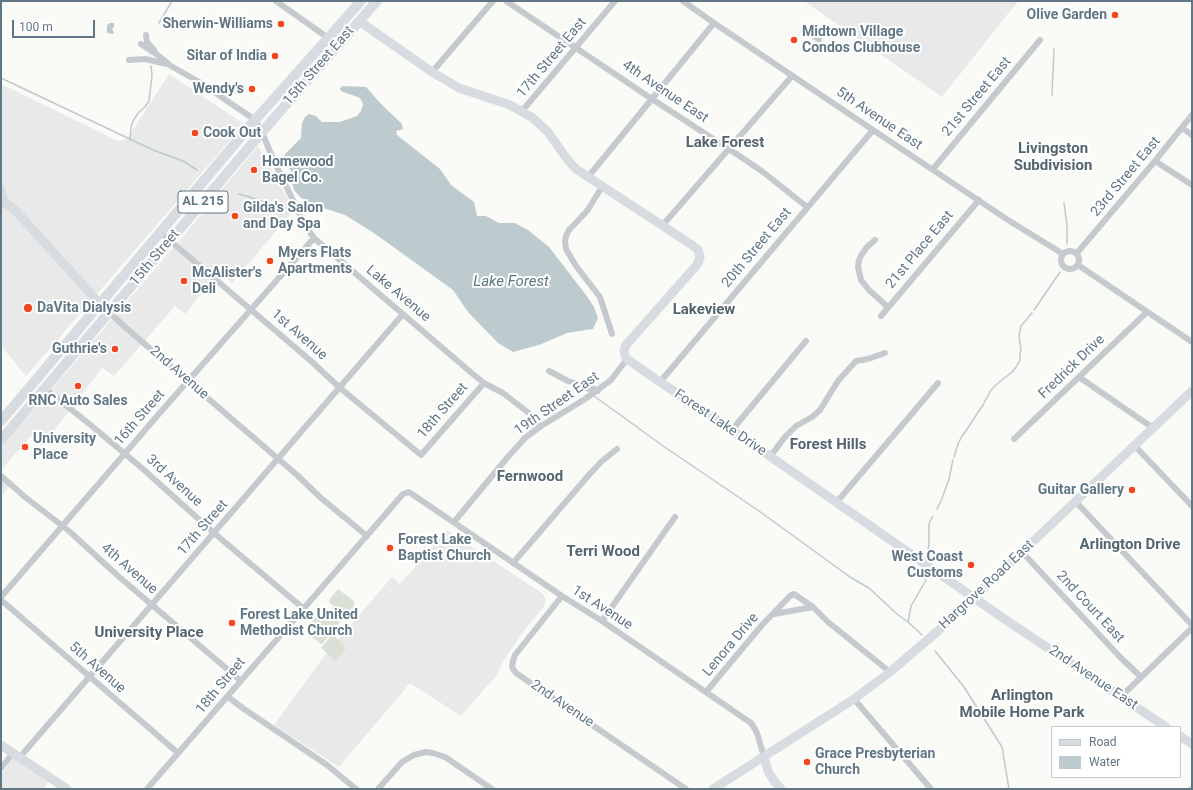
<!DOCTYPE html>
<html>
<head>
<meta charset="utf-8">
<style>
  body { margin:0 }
  #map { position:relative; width:1193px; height:790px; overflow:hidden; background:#fafaf7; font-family:Roboto,sans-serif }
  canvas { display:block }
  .frame { position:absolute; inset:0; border:2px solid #627785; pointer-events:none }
  .legend { position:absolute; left:1051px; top:726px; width:130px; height:52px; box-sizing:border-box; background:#fff; border:1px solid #c0c9ce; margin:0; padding:5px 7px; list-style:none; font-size:12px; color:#627785 }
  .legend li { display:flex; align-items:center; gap:8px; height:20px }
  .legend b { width:20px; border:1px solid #c0c9ce }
  .scale { position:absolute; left:12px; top:20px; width:83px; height:18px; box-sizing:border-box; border:2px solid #627785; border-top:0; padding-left:5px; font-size:12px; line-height:14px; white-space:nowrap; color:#627785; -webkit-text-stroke:3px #fff; paint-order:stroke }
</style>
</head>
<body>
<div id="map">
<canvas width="1193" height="790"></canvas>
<div class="frame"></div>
<ul class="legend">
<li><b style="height:5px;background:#d6dcdf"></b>Road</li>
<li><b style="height:11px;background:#bdcace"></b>Water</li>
</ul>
<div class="scale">100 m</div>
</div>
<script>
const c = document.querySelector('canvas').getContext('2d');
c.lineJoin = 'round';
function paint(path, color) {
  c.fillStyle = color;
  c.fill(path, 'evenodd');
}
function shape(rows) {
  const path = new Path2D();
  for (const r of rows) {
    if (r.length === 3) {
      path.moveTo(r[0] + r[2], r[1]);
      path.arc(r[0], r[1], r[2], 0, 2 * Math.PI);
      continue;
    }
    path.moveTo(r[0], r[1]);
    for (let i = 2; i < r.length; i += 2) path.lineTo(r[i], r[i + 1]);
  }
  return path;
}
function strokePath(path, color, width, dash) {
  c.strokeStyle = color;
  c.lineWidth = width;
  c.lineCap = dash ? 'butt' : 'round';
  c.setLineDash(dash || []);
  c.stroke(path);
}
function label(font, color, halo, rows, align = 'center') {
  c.font = font + ' Roboto,sans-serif';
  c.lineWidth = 4;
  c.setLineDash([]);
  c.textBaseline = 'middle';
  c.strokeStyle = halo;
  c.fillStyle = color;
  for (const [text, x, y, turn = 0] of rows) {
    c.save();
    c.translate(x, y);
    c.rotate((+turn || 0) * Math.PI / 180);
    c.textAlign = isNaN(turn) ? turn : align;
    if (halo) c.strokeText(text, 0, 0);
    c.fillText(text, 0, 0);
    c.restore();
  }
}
paint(shape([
  [804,1,1019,1,1010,11,942,97],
  [169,74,244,124,26,376,1,346,1,84,118,141,127,139],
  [258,146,294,210,232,283,218,273,185,314,175,306,114,376,102,368,42,446,31,436,1,470,1,448,180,240],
  [1,476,11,484,1,497],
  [447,530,543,594,546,600,544,606,522,633,504,660,496,676,461,716,410,683,339,767,274,725,325,655,392,577,400,584],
  [14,757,49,781,43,789,1,789,1,774]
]), '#e8e9e8');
paint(shape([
  [338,589,354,601,354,606,348,613,342,608,339,611,330,603,329,600],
  [321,610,324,610,339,621,339,624,323,643,321,644,305,632,306,630],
  [333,634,346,648,336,661,321,648]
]), '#dae0d6');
paint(shape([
  [109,23,114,23,114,28,112,28,114,34,107,33,107,25,109,24],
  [809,31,822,39,821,43,819,42,819,43,807,35],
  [343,86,366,87,381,104,402,124,403,129,396,131,397,135,440,169,451,185,474,202,477,216,486,216,499,223,515,223,528,230,549,247,586,295,594,307,598,318,593,329,567,333,539,345,513,352,498,343,468,312,453,290,374,233,345,215,311,204,300,197,294,190,291,180,292,172,283,160,285,154,301,138,302,123,305,117,309,114,316,116,322,122,340,122,357,116,361,111,363,104,360,98,341,91,340,88]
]), '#bdcace');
strokePath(shape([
  [159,23,172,1],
  [1,78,153,150,183,161,197,170],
  [1052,95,1054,49],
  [130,139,131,127,133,121,138,113,145,107,149,101,152,75,151,66],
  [239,194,289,209],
  [1064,203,1067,225,1067,244],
  [1034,310,1060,272],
  [580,389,589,391,591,393],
  [594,396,666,448,759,511,850,577,869,588,897,614,908,622,922,635],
  [954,457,958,444,961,438,983,405,991,390,997,384,1012,372,1016,367,1020,360,1020,355,1021,349,1019,336,1021,326,1032,313],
  [937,509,941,501,949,479,953,460],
  [927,556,929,544,929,523,933,516],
  [908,622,911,606,926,580,925,572],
  [935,651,964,687,1002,747,1009,789],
  [1188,789,1192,786]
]), '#bdcace', 1.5);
strokePath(shape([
  [276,1,338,45],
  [506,1,652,99,741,157,763,172,807,207],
  [683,1,714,23,873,130,1008,220,1063,254],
  [146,35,147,42,154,50],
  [141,44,159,56,171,66,201,83,255,120,262,132,273,159,305,225,314,238,474,375,484,383,503,393,530,414,541,426],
  [129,60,145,59,167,64],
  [432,72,493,1],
  [522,111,615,1],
  [1182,128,1192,135],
  [1155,161,1192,185],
  [933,169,1040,40],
  [588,177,714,23],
  [602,187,587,211,569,230,566,236,565,242,566,249,576,266,600,297,612,334],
  [662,226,792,76],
  [161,233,311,361,339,387,421,455,484,383],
  [875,240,867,247,862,254,859,260,858,267,861,280,869,290,888,307],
  [1070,260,9],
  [1077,253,1155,161,1192,115],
  [1078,265,1192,342],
  [109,312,125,327,297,475,321,498,367,536],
  [881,316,979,200],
  [549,371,568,381,581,385,592,388,598,391],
  [1079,377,1153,428],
  [660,382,873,130],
  [45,389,87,422,143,469,214,533,304,609],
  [732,430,806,341],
  [1014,439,1147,312],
  [1134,445,1192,506],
  [770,457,784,438,796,426,812,417,820,410,838,381,856,361,868,359,885,353],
  [1,476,25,497,69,531,117,575,241,681],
  [1075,501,1192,625],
  [836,503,938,383],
  [454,522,507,458,525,438,541,426,585,399,611,380,627,359],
  [1022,552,1120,657,1141,677],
  [513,563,588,476,602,461,617,449],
  [562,596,515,655,513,661,512,666,513,669,516,673,686,789],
  [1,597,158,415,314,238],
  [1,600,178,753],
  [774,614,813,607],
  [602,621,675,517],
  [706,692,762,625,790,596,794,594,813,607,828,622,890,672],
  [228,697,244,709,327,765,356,789],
  [1120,697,1131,687,1192,628],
  [854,699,931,789],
  [20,757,403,314],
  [1,768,13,753],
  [147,789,403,494,409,492,562,596,602,621,751,723,755,729,758,736,764,757],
  [378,789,402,762,414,755,426,752,433,753,445,757,492,789]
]), '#c5cace', 6);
strokePath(shape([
  [359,21,432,72,459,88,510,105,533,118,548,132,567,159,576,169,692,245,698,250,700,257,698,263,695,267,626,345,624,351,625,356,627,359,660,382,732,430,1006,620,1166,727],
  [1,189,4,203],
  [1,200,15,210,100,304,109,312],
  [1180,736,1192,744],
  [1,745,67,789],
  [764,757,768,771,774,781,781,789],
  [713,789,854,699,890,672,946,624,1192,391]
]), '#d6dcdf', 9);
strokePath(shape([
  [1,421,255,120,361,1],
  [1,440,262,132,377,1]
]), '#d6dcdf', 10);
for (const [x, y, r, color] of [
  [1115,15,4,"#f2461f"],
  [281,24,4,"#f2461f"],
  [794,40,4,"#f2461f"],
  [275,56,4,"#f2461f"],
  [252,89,4,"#f2461f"],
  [195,133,4,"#f2461f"],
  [254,170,4,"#f2461f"],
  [235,216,4,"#f2461f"],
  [270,261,4,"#f2461f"],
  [184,281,4,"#f2461f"],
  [28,308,5,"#f2461f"],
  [115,349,4,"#f2461f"],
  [78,386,4,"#f2461f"],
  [25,447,4,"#f2461f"],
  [1132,490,4,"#f2461f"],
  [390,548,4,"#f2461f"],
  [971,565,4,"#f2461f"],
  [232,623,4,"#f2461f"],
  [807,762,4,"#f2461f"]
]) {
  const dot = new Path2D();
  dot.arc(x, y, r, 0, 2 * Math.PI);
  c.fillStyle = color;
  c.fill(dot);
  strokePath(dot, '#fff', 1.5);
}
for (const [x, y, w] of [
  [203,202,50]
]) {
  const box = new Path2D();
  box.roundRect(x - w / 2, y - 11, w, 22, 3);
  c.fillStyle = '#fff';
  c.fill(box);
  strokePath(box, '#627785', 1);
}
label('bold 13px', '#627785', null, [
  ["AL 215",203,202]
]);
label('bold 14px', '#627785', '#fff', [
  ["Olive Garden",1107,15,"right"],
  ["Sherwin-Williams",273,24,"right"],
  ["Midtown Village",802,32],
  ["Condos Clubhouse",802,48],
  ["Sitar of India",267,56,"right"],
  ["Wendy's",244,89,"right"],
  ["Cook Out",203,133],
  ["Homewood",262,162],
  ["Bagel Co.",262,178],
  ["Gilda's Salon",243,208],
  ["and Day Spa",243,224],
  ["Myers Flats",278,253],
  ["Apartments",278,269],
  ["McAlister's",192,273],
  ["Deli",192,289],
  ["DaVita Dialysis",37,308],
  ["Guthrie's",107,349,"right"],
  ["RNC Auto Sales",78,401,"center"],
  ["University",33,439],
  ["Place",33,455],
  ["Guitar Gallery",1124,490,"right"],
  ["Forest Lake",398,540],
  ["Baptist Church",398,556],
  ["West Coast",963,557,"right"],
  ["Customs",963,573,"right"],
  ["Forest Lake United",240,615],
  ["Methodist Church",240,631],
  ["Grace Presbyterian",815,754],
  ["Church",815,770]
], 'left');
label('14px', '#627785', '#fff', [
  ["17th Street East",552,58,-50],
  ["15th Street East",319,66,-49],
  ["4th Avenue East",665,92,34],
  ["21st Street East",977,97,-50],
  ["5th Avenue East",879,119,34],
  ["23rd Street East",1126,177,-50],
  ["20th Street East",757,248,-50],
  ["21st Place East",920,250,-50],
  ["15th Street",155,258,-50],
  ["Lake Avenue",398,294,40],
  ["1st Avenue",299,335,41],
  ["Fredrick Drive",1072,367,-44],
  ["2nd Avenue",179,373,41],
  ["19th Street East",557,404,-35],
  ["18th Street",443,411,-49],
  ["16th Street",140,418,-49],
  ["Forest Lake Drive",720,423,34],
  ["3rd Avenue",174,481,42],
  ["17th Street",203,528,-49],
  ["4th Avenue",129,569,41],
  ["Hargrove Road East",987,585,-43],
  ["2nd Court East",1090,607,47],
  ["1st Avenue",602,608,33],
  ["Lenora Drive",731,645,-50],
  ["5th Avenue",97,668,41],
  ["2nd Avenue East",1093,678,34],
  ["18th Street",221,686,-50],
  ["2nd Avenue",562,704,34]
]);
label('bold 15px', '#55656f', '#fff', [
  ["Lake Forest",725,143],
  ["Livingston",1053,149],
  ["Subdivision",1053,166],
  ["Lakeview",704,310],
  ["Forest Hills",828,445],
  ["Fernwood",530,477],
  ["Arlington Drive",1130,545],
  ["Terri Wood",603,552],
  ["University Place",149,633],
  ["Arlington",1022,696],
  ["Mobile Home Park",1022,713]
]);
label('italic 15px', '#5e777e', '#fff', [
  ["Lake Forest",511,282]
]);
</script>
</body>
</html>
